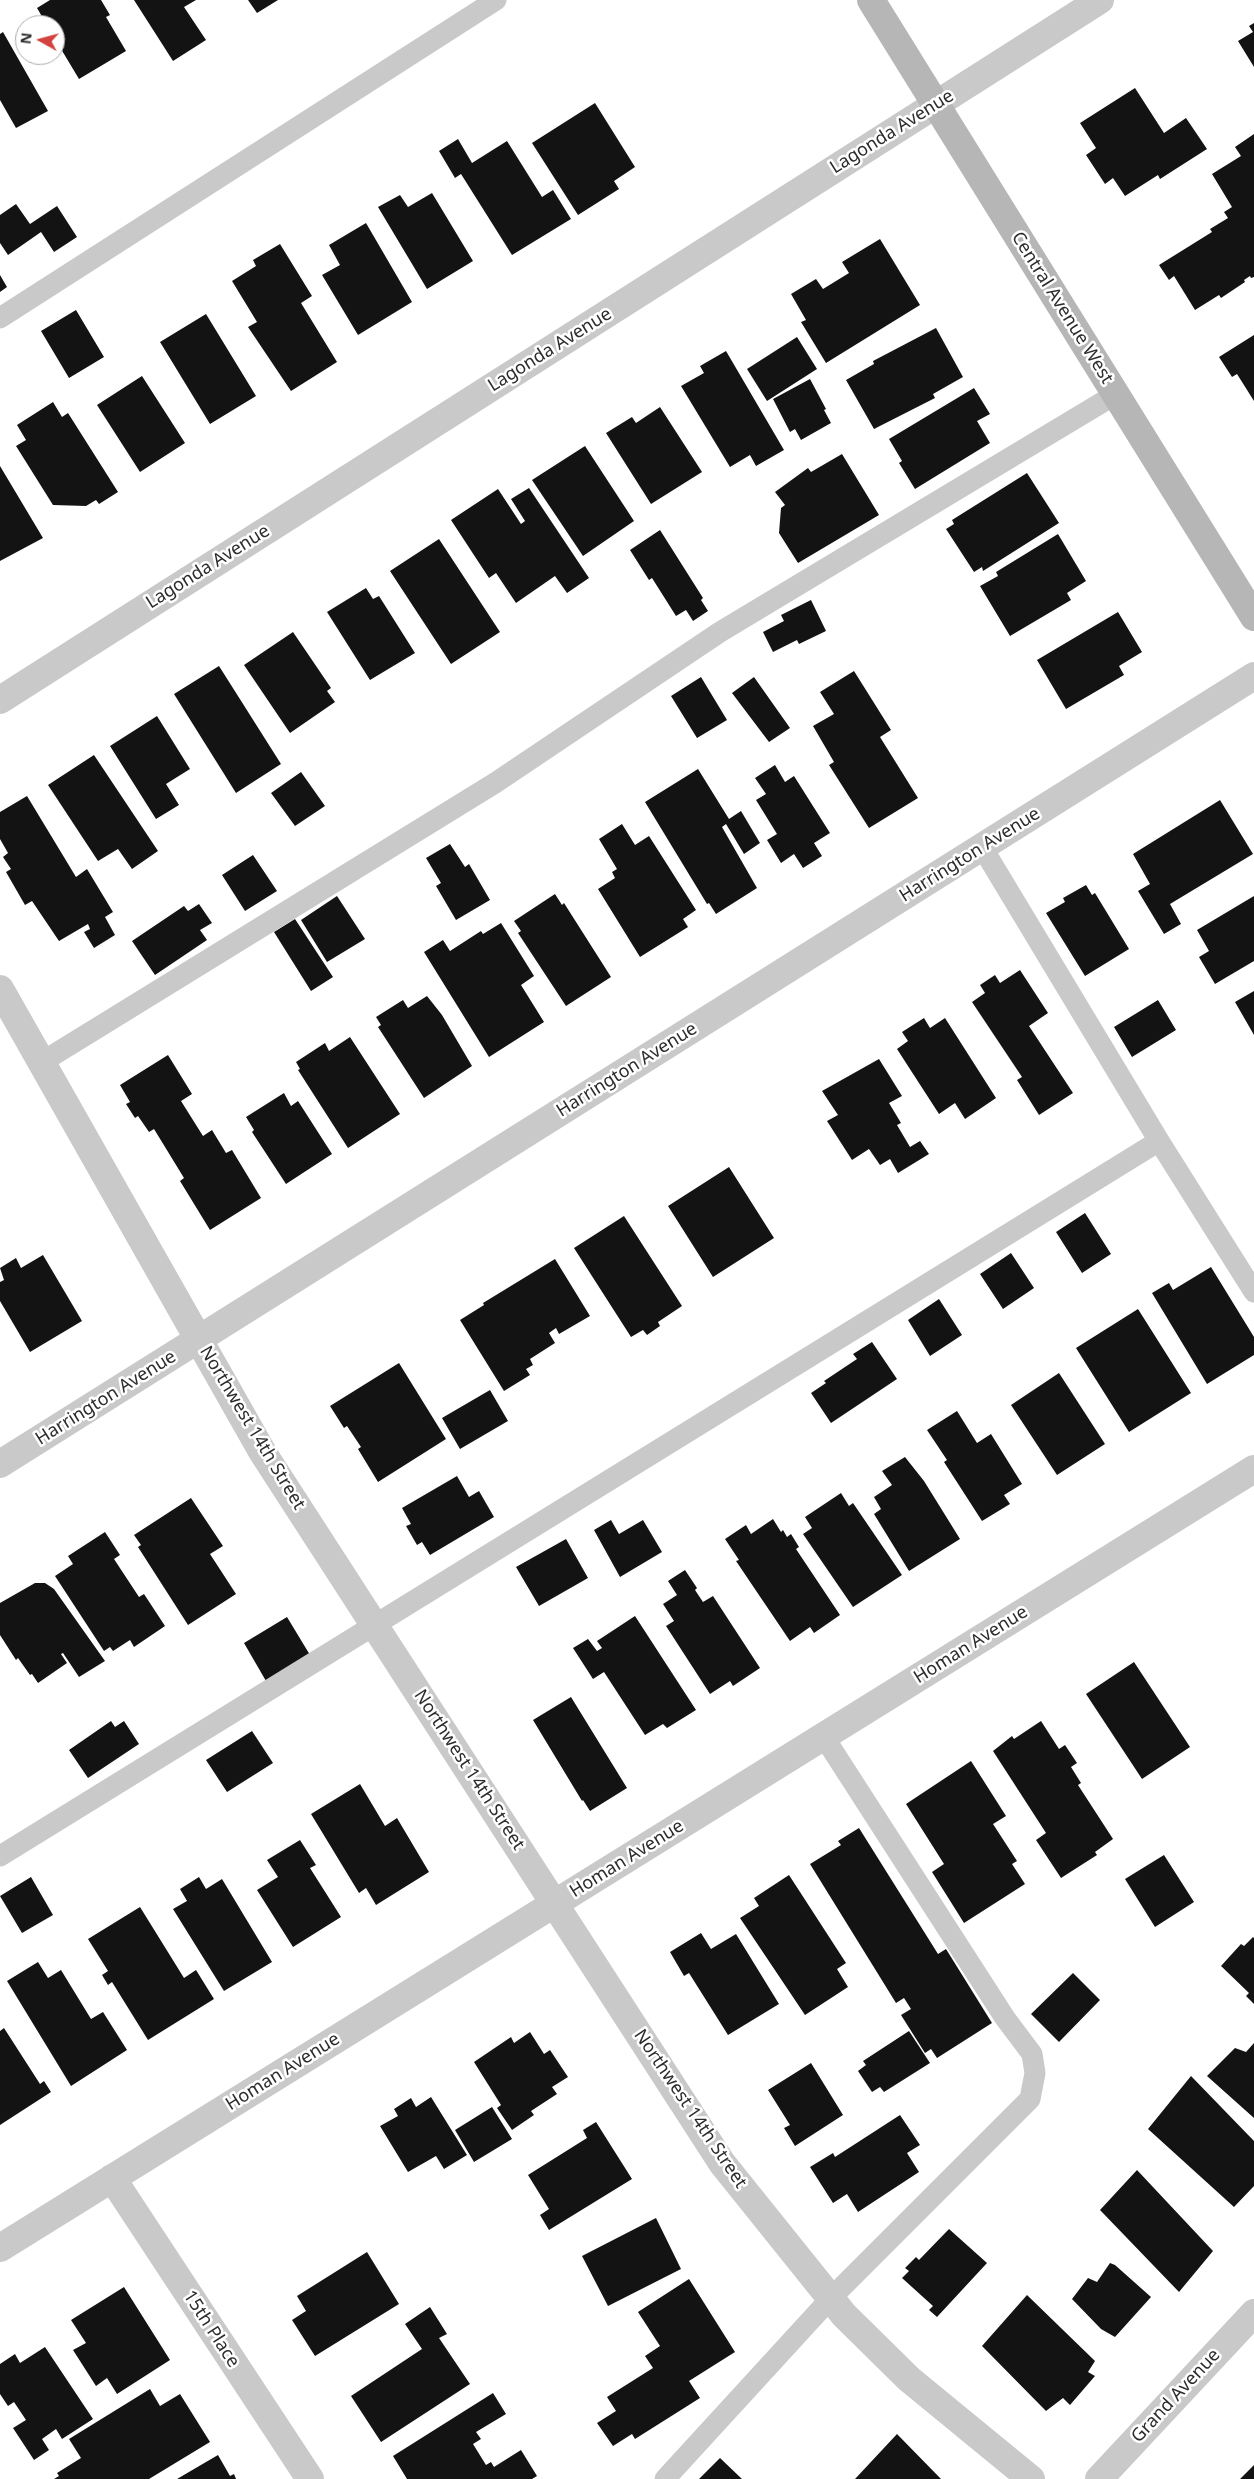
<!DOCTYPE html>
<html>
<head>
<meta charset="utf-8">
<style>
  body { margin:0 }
  #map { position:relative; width:1254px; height:2479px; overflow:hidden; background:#fff; font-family:"Noto Sans",sans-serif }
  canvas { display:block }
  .north { position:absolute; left:15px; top:15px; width:50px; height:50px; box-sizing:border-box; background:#fff; border:1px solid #ababab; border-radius:50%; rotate:277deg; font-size:14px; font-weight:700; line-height:20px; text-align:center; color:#2c2c2c }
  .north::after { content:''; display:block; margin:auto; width:18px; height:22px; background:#d2433f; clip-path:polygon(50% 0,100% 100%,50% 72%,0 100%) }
</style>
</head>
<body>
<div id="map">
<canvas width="1254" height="2479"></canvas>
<div class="north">N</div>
</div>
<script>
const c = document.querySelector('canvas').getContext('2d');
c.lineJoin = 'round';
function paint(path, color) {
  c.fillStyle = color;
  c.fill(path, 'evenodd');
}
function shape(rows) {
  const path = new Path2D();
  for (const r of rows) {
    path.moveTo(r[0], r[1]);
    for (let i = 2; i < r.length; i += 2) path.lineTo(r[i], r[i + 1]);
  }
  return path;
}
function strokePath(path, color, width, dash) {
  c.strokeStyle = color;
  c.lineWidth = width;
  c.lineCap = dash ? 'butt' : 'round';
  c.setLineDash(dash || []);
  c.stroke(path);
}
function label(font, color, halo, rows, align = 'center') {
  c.font = font + ' "Noto Sans",sans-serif';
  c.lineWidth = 5;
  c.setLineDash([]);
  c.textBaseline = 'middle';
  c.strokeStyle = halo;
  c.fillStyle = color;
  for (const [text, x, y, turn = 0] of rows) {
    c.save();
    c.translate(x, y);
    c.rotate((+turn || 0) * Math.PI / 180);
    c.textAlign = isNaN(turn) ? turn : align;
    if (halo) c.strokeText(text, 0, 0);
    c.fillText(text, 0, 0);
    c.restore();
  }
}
paint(shape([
  [50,0,101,0,110,15,106,17,126,51,79,79,55,39,55,25,47,25,37,8],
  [134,0,196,0,184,7,206,40,173,61],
  [248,0,278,0,257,13],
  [1254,23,1254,67,1238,41,1253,32,1249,26],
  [3,32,48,111,16,128,0,100,0,34],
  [1135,88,1164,133,1186,118,1207,149,1160,179,1158,175,1125,196,1113,178,1105,184,1086,155,1096,148,1080,123],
  [595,103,635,167,614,181,619,189,578,215,532,143],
  [1254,134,1254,277,1251,278,1250,276,1244,280,1245,282,1221,298,1219,295,1195,310,1174,276,1169,280,1159,265,1212,232,1210,229,1228,218,1224,212,1232,207,1212,174,1241,156,1235,147],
  [458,139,472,163,507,141,542,197,553,190,571,219,512,255,461,174,455,178,439,151],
  [432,193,473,261,427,289,378,207,400,195,408,207],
  [16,204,30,224,57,206,77,237,54,252,41,232,8,255,0,243,0,215],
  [366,223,412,302,358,335,322,275,340,265,329,245],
  [880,239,920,305,826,363,801,322,806,320,791,294,816,279,823,289,849,273,842,262],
  [280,244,312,296,301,303,337,362,291,391,248,327,257,322,232,281,256,266,253,260],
  [0,275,7,287,0,292],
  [76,310,104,357,69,378,41,331],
  [206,314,256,396,210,424,160,342],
  [936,328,963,377,933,394,935,398,874,429,846,380,874,364,873,361],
  [1254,335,1254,401,1237,374,1232,377,1219,357],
  [797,337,817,369,767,401,747,369],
  [726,351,784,450,756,466,750,455,730,467,681,386,704,373,700,366],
  [142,376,185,443,140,472,97,405],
  [810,379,826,409,824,410,831,423,801,440,795,429,790,432,773,399],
  [974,388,990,414,977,421,990,443,915,489,899,463,902,461,889,439],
  [53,402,62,417,68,413,118,492,99,504,96,500,86,506,53,505,16,446,26,440,17,425],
  [660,407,702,472,651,504,606,433,632,417,636,423],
  [585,446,634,521,583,556,532,480],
  [842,454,879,515,798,563,779,533,781,508,785,505,775,492,808,468,811,472],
  [0,466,43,538,0,561],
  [1027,473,1059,523,983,571,982,567,974,572,946,529,954,524,952,520],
  [529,488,589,578,567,593,555,576,516,603,496,573,489,578,451,520,498,489,521,524,525,521,511,499],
  [660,530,703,598,701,600,708,611,693,621,686,610,676,616,652,578,649,580,630,550],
  [1058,534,1086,581,1067,593,1071,600,1010,636,980,586,998,576,996,572],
  [439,539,500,632,451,664,390,571],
  [366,588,373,599,379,596,415,653,370,680,327,612],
  [811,600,826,631,799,644,797,640,773,652,763,632,784,621,781,615],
  [1118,612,1142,652,1119,666,1124,675,1066,709,1037,660],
  [293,632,331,688,327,691,335,702,290,733,244,665],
  [219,666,281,764,236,793,174,694],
  [854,671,891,730,880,737,918,798,869,828,829,765,834,762,813,726,834,714,820,692],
  [701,677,727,720,697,738,671,696],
  [754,677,790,728,769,742,732,693],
  [157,716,190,769,166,784,179,805,156,819,110,746],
  [94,755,158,851,132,869,118,849,98,861,48,785],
  [775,765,785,782,794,776,830,833,814,843,822,856,803,868,794,854,781,863,767,840,777,834,756,800,766,794,755,778],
  [698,769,729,819,741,811,760,843,744,854,726,824,722,827,757,888,716,914,709,903,707,904,645,802],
  [301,772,325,806,295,826,271,793],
  [27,796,76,877,87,869,113,912,105,917,115,935,94,948,84,932,90,929,88,924,59,941,32,901,25,905,6,872,11,869,3,857,8,853,0,839,0,812],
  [1220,800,1253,854,1170,904,1181,924,1164,934,1138,891,1150,884,1133,854],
  [622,824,635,845,649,836,696,910,683,919,688,927,640,957,598,889,615,878,612,872,617,869,599,839],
  [450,844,465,867,469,864,490,900,456,920,436,886,441,883,426,858],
  [253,855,277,891,245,911,222,875],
  [1086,885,1092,895,1095,893,1129,949,1085,976,1046,913,1065,902,1063,898],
  [555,894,562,905,564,903,611,977,566,1006,518,933,521,931,514,921],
  [337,896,365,939,327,962,301,920],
  [1254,896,1254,961,1215,984,1199,957,1209,951,1197,930],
  [199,904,212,923,200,930,207,940,155,975,132,941,184,906,188,911],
  [295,919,333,977,311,991,274,932],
  [501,923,534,976,521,985,544,1022,489,1057,424,952,443,940,450,951,481,931,483,934],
  [1020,970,1048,1013,1029,1026,1073,1093,1039,1115,1017,1080,1022,1077,972,1002,985,993,980,985,995,975,1000,983],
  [1254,991,1254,1035,1235,1002],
  [427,996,442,1015,472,1066,424,1098,378,1027,381,1025,376,1017,403,1000,408,1008],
  [1158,1000,1176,1030,1132,1057,1114,1027],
  [924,1018,930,1028,945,1018,996,1098,965,1119,955,1103,939,1114,897,1049,908,1041,902,1032],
  [350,1037,400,1114,348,1148,298,1070,300,1069,296,1062,325,1043,329,1051],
  [168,1055,192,1094,181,1101,203,1136,212,1130,226,1153,232,1150,261,1198,210,1230,180,1181,184,1178,154,1129,149,1132,138,1116,135,1118,126,1104,130,1102,120,1085],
  [879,1059,902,1096,889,1103,901,1123,897,1125,910,1147,920,1141,929,1154,898,1173,890,1159,880,1165,869,1149,852,1160,827,1121,838,1115,822,1091],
  [284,1093,291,1106,298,1101,332,1154,286,1184,252,1132,254,1130,246,1117],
  [729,1167,774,1238,713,1277,668,1206],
  [1085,1213,1111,1254,1082,1273,1056,1232],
  [624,1216,682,1306,658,1322,660,1326,647,1335,643,1330,631,1337,574,1248],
  [1011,1253,1034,1288,1003,1309,980,1274],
  [43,1255,82,1321,30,1352,0,1301,0,1282,4,1280,0,1268,16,1258,21,1268],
  [555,1259,590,1316,559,1334,556,1328,549,1333,555,1343,530,1359,533,1365,526,1369,530,1375,504,1391,460,1320,484,1305,483,1303],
  [1211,1267,1254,1337,1254,1355,1207,1384,1152,1293,1169,1283,1173,1290],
  [939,1299,962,1335,930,1356,908,1320],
  [1138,1309,1191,1393,1129,1432,1076,1348],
  [872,1342,897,1379,831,1423,811,1393,826,1383,824,1381,857,1359,853,1354],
  [399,1363,446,1439,378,1482,358,1449,361,1447,347,1426,344,1428,330,1406],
  [1059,1373,1105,1444,1057,1475,1011,1405],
  [490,1390,508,1421,460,1449,442,1418],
  [957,1411,977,1443,991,1434,1022,1484,1004,1495,1010,1504,982,1521,944,1462,947,1460,927,1430],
  [905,1457,924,1481,960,1539,909,1571,874,1514,881,1509,874,1497,892,1485,882,1471],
  [457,1476,469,1497,479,1491,494,1517,430,1555,422,1542,417,1545,406,1526,411,1524,402,1508],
  [841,1493,849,1506,853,1503,902,1575,853,1607,803,1534,812,1528,805,1517],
  [191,1498,223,1546,210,1554,236,1594,188,1625,138,1547,141,1545,134,1535],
  [773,1519,781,1532,783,1530,787,1537,791,1534,799,1547,796,1549,840,1615,814,1633,810,1627,790,1641,736,1561,739,1560,725,1539,746,1525,751,1534],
  [611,1520,619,1534,643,1520,662,1552,620,1577,594,1530],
  [105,1532,120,1555,114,1559,139,1597,144,1594,165,1626,134,1647,130,1640,113,1651,110,1647,104,1651,55,1576,73,1564,68,1556],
  [566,1539,588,1578,539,1606,516,1567],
  [685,1570,697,1588,695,1590,703,1602,713,1596,760,1668,733,1686,730,1681,710,1694,666,1626,674,1621,663,1604,677,1595,668,1581],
  [35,1583,45,1583,54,1589,105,1661,79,1677,63,1653,61,1654,67,1663,38,1683,32,1674,30,1675,18,1658,16,1660,0,1635,0,1603],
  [635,1616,696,1710,667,1728,663,1724,645,1735,604,1672,593,1679,573,1648,588,1639,597,1651,602,1648,597,1641],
  [287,1617,310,1655,266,1681,244,1643],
  [1134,1662,1190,1747,1142,1779,1086,1694],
  [571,1697,627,1788,590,1811,583,1800,582,1801,533,1720],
  [111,1721,115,1727,124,1721,139,1744,88,1778,69,1750],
  [1041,1721,1059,1749,1065,1745,1077,1763,1071,1767,1081,1783,1078,1785,1113,1839,1095,1852,1097,1855,1061,1878,1036,1840,1046,1833,993,1751,1012,1736,1014,1739],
  [252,1731,273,1763,227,1792,206,1760],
  [971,1761,1006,1816,993,1824,1017,1861,1012,1864,1025,1884,964,1923,932,1872,944,1864,906,1804],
  [360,1784,385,1826,397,1818,429,1872,376,1905,366,1888,359,1893,311,1814],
  [859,1828,938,1954,946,1949,992,2023,937,2058,931,2049,925,2053,901,2015,911,2009,904,1998,896,2003,810,1864,841,1845,838,1841],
  [300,1840,316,1865,310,1868,341,1917,293,1947,257,1890,278,1877,267,1860],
  [1164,1855,1194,1902,1155,1927,1125,1879],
  [789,1875,846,1963,837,1969,848,1987,805,2015,740,1918,759,1906,754,1898],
  [31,1877,53,1915,22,1933,0,1896],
  [199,1877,206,1889,222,1879,272,1962,224,1991,173,1909,187,1901,180,1889],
  [140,1907,184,1978,196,1970,214,1999,148,2040,112,1982,108,1985,102,1975,108,1971,88,1939],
  [701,1933,711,1949,736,1934,779,2004,728,2035,689,1973,684,1976,670,1952],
  [1253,1937,1254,1938,1254,2004,1246,1996,1249,1993,1221,1966,1241,1944,1244,1946],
  [38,1962,48,1978,61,1970,91,2019,103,2012,127,2050,71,2086,7,1981],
  [1073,1973,1100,2000,1059,2042,1031,2014],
  [4,2028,40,2084,44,2081,51,2092,0,2125,0,2031],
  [909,2031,930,2063,884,2092,880,2087,872,2092,858,2071,866,2065,863,2061],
  [530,2032,544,2054,550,2050,568,2077,552,2087,557,2094,531,2111,534,2115,512,2130,497,2108,501,2105,474,2062,511,2037,514,2043],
  [1254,2043,1254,2118,1207,2076,1235,2048,1246,2052],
  [811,2063,843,2115,795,2146,784,2128,790,2125,768,2090],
  [1191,2076,1254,2141,1254,2186,1234,2207,1148,2129],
  [431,2097,467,2155,444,2169,436,2156,408,2172,380,2126,398,2116,394,2109,411,2098,416,2107],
  [492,2107,512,2139,474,2162,455,2130],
  [900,2115,920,2145,907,2153,919,2172,858,2212,847,2194,833,2203,810,2167,833,2153,835,2157],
  [596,2122,632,2179,549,2230,540,2215,549,2209,528,2175,587,2138,583,2130],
  [1137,2170,1213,2251,1179,2292,1100,2210],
  [656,2218,681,2269,608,2306,582,2256],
  [949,2229,987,2263,937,2317,929,2310,933,2306,902,2278,909,2271,905,2268,916,2257,919,2260],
  [367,2252,399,2304,315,2356,292,2320,306,2311,297,2296],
  [1110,2263,1115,2265,1151,2297,1115,2337,1101,2329,1072,2299,1088,2278,1097,2282],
  [689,2279,735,2352,689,2381,700,2398,635,2439,632,2434,613,2446,597,2423,616,2411,607,2397,653,2368,645,2356,660,2346,638,2312],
  [124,2287,170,2360,117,2394,107,2378,96,2386,73,2350,86,2343,71,2320],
  [1027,2295,1095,2361,1088,2372,1095,2376,1070,2405,1063,2398,1046,2411,982,2346],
  [430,2307,447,2334,439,2338,470,2384,381,2442,351,2396,422,2349,405,2324],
  [45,2347,93,2419,62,2439,56,2429,42,2439,49,2450,34,2460,13,2428,26,2420,14,2402,8,2406,0,2394,0,2364,15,2354,20,2363],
  [150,2389,160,2406,180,2394,210,2442,149,2479,54,2479,59,2476,57,2473,81,2458,69,2439],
  [493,2393,506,2414,476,2432,481,2439,473,2444,486,2465,491,2462,494,2467,521,2450,537,2476,532,2479,407,2479,393,2456],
  [897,2434,941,2479,855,2479],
  [218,2455,230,2476,234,2474,236,2479,177,2479],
  [720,2458,742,2479,699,2479],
  [1254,2465,1254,2479,1240,2479]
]), '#131313');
strokePath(shape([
  [0,318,496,0],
  [982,847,1159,1141,1254,1292],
  [42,1062,495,783,720,632,1116,394],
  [0,1856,1159,1141],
  [665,2479,830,2299,1030,2099,1035,2073,1032,2054,1005,2018,824,1737]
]), '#c9c9c9', 21);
strokePath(shape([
  [0,700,1100,0],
  [0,989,263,1453,722,2163,844,2315,909,2379,1031,2479],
  [0,1464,1254,676],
  [112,2178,310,2479],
  [0,2248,1254,1469],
  [1099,2479,1254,2313]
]), '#c9c9c9', 28);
strokePath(shape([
  [871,0,1254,617]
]), '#b6b6b6', 28);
label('18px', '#2c2c2c', '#fff', [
  ["Lagonda Avenue",892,132,-32],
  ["Central Avenue West",1062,308,58],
  ["Lagonda Avenue",550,350,-32],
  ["Lagonda Avenue",208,567,-32],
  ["Harrington Avenue",970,855,-32],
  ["Harrington Avenue",627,1070,-32],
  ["Harrington Avenue",106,1398,-32],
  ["Northwest 14th Street",252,1428,59],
  ["Homan Avenue",971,1645,-32],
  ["Northwest 14th Street",469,1770,57],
  ["Homan Avenue",627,1859,-32],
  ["Homan Avenue",283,2072,-32],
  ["Northwest 14th Street",690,2109,56],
  ["15th Place",211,2329,57],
  ["Grand Avenue",1176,2396,-47]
]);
</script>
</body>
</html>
